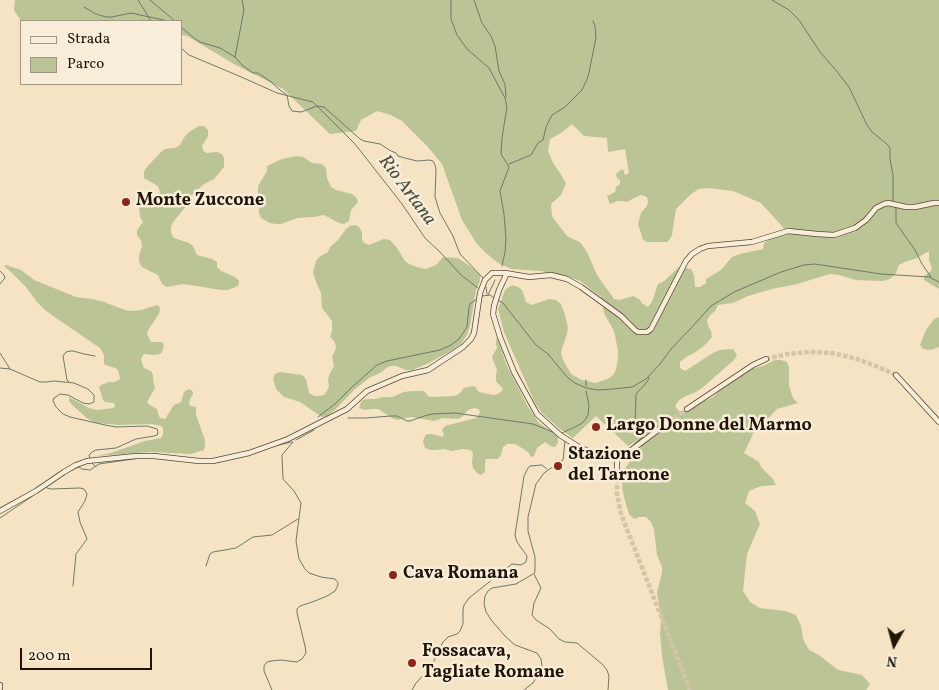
<!DOCTYPE html>
<html>
<head>
<meta charset="utf-8">
<style>
  body { margin:0 }
  #map { position:relative; width:939px; height:690px; overflow:hidden; background:#f5e3c4; font-family:Vollkorn,serif }
  canvas { display:block }
  .legend { position:absolute; left:20px; top:20px; width:162px; height:65px; box-sizing:border-box; background:#f8edd9; border:1px solid #a29685; margin:0; padding:6px 9px; list-style:none; font-size:15px; color:#201407 }
  .legend li { display:flex; align-items:center; gap:10px; height:25px }
  .legend b { width:25px; border:1px solid #a29685 }
  .north { position:absolute; left:869px; top:620px; width:50px; height:50px; -webkit-text-stroke:4px #f8edd9; paint-order:stroke; rotate:187deg; font-size:14px; font-weight:700; line-height:20px; text-align:center; color:#201407 }
  .north::after { content:''; display:block; margin:auto; width:18px; height:22px; background:#201407; clip-path:polygon(50% 0,100% 100%,50% 72%,0 100%) }
  .scale { position:absolute; left:20px; top:648px; width:132px; height:22px; box-sizing:border-box; border:2px solid #201407; border-top:0; padding-left:6px; font-size:15px; line-height:18px; white-space:nowrap; color:#201407; -webkit-text-stroke:4px #f8edd9; paint-order:stroke }
</style>
</head>
<body>
<div id="map">
<canvas width="939" height="690"></canvas>
<ul class="legend">
<li><b style="height:6px;background:#f8edd9"></b>Strada</li>
<li><b style="height:14px;background:#bbc495"></b>Parco</li>
</ul>
<div class="north">N</div>
<div class="scale">200 m</div>
</div>
<script>
const c = document.querySelector('canvas').getContext('2d');
c.lineJoin = 'round';
function paint(path, color) {
  c.fillStyle = color;
  c.fill(path, 'evenodd');
}
function shape(rows) {
  const path = new Path2D();
  for (const r of rows) {
    path.moveTo(r[0], r[1]);
    for (let i = 2; i < r.length; i += 2) path.lineTo(r[i], r[i + 1]);
  }
  return path;
}
function strokePath(path, color, width, dash) {
  c.strokeStyle = color;
  c.lineWidth = width;
  c.lineCap = dash ? 'butt' : 'round';
  c.setLineDash(dash || []);
  c.stroke(path);
}
function label(font, color, halo, rows, align = 'center') {
  c.font = font + ' Vollkorn,serif';
  c.lineWidth = 5;
  c.setLineDash([]);
  c.textBaseline = 'middle';
  c.strokeStyle = halo;
  c.fillStyle = color;
  for (const [text, x, y, turn = 0] of rows) {
    c.save();
    c.translate(x, y);
    c.rotate((+turn || 0) * Math.PI / 180);
    c.textAlign = isNaN(turn) ? turn : align;
    if (halo) c.strokeText(text, 0, 0);
    c.fillText(text, 0, 0);
    c.restore();
  }
}
paint(shape([
  [15,0,939,0,939,289,924,280,924,276,931,271,932,268,929,260,929,251,915,259,907,261,899,265,896,273,890,279,882,281,856,280,839,275,830,274,797,284,772,289,748,296,733,303,718,305,715,311,710,315,707,320,708,326,711,331,712,337,707,343,697,351,685,358,680,362,680,368,685,371,713,353,720,350,733,349,737,355,734,360,702,388,696,392,684,397,679,400,675,406,679,411,686,411,695,405,713,397,732,379,750,369,763,366,775,360,781,360,787,362,789,367,789,386,793,398,798,403,777,409,753,434,744,453,759,462,761,467,773,479,776,485,761,486,749,491,745,503,755,511,760,524,747,554,743,591,750,602,760,608,785,611,796,615,801,626,803,639,809,650,819,655,838,670,862,675,870,684,866,690,668,690,662,656,660,633,661,619,657,592,662,573,662,567,657,555,654,529,651,522,646,517,639,517,634,519,629,514,625,501,622,488,623,475,625,469,628,464,644,443,647,437,644,436,628,446,596,416,573,438,560,429,542,413,535,403,504,332,498,309,505,290,512,285,518,287,522,290,526,302,532,305,549,299,556,300,561,304,565,315,568,328,567,334,561,352,562,358,571,374,582,380,595,383,608,379,613,375,616,370,618,357,618,350,614,331,604,313,601,297,580,281,567,276,541,271,511,269,498,263,487,254,477,244,462,220,442,164,427,146,402,121,391,115,377,111,361,120,356,131,330,134,283,89,234,64,187,36,181,35,181,21,21,21,14,10],
  [572,124,584,136,607,138,608,152,625,149,629,173,625,175,623,169,619,171,616,174,617,178,620,180,620,184,616,187,615,192,607,196,610,204,618,201,623,201,627,202,634,198,641,195,647,197,648,201,647,206,641,213,638,224,643,240,647,242,667,242,670,239,672,235,676,209,691,194,699,189,708,188,733,191,761,203,789,234,780,235,770,239,764,243,763,249,740,254,732,257,721,270,706,279,706,283,700,287,695,287,694,275,691,269,679,267,664,281,658,284,652,302,648,307,643,304,639,299,633,296,620,300,614,299,597,275,587,252,580,242,568,237,560,227,552,216,551,204,561,195,566,183,560,173,553,163,548,151,550,139,561,133],
  [199,126,204,126,208,130,208,136,202,146,203,150,206,153,217,152,222,154,224,158,224,167,214,179,204,184,192,195,187,205,174,221,171,226,171,233,174,238,189,243,193,246,197,255,212,259,217,262,217,267,221,271,235,277,239,281,238,286,228,290,222,290,183,284,167,287,162,284,158,275,142,267,139,262,139,256,142,246,141,240,137,235,137,230,143,222,140,217,139,206,154,200,158,196,160,192,158,186,144,178,144,172,146,168,161,152,165,149,175,148,180,145,185,136,189,132],
  [297,156,303,157,312,163,322,164,326,168,327,178,331,187,336,190,352,194,356,197,358,202,351,210,349,221,344,224,339,223,324,215,313,217,297,218,281,224,276,224,270,223,261,218,259,213,259,207,258,192,258,186,267,171,267,166,282,159],
  [356,225,360,228,362,233,362,239,364,243,369,245,384,239,390,240,397,248,405,261,409,264,420,268,426,269,436,265,443,257,458,258,471,267,480,275,480,281,476,290,470,326,467,335,461,344,454,349,429,363,412,370,406,370,396,366,391,366,386,368,382,372,369,378,355,389,335,410,327,416,322,417,300,402,284,397,276,389,273,379,275,374,280,372,302,375,306,379,309,393,314,396,319,396,324,395,327,391,329,386,328,381,329,375,334,366,332,356,335,351,336,346,334,341,330,337,332,331,332,321,322,308,321,293,316,282,313,272,316,261,319,257,328,252,330,247,338,240,346,229,350,226],
  [6,265,21,270,34,280,76,297,92,299,104,302,125,310,133,311,141,310,157,305,159,306,160,308,159,314,148,330,147,334,151,342,161,342,163,343,164,346,162,352,160,354,155,355,144,354,141,358,142,363,144,368,151,371,153,375,153,380,155,388,147,402,150,405,157,409,158,412,158,414,160,418,165,419,174,405,181,402,184,392,189,389,191,390,193,392,193,394,190,399,189,404,191,406,196,407,196,415,205,440,205,445,204,450,191,454,151,452,96,456,111,453,145,441,161,438,163,434,163,428,161,426,152,424,119,425,96,423,88,419,71,404,69,401,69,397,89,408,97,410,114,408,115,405,114,403,105,402,103,400,99,387,101,385,109,382,114,382,119,380,120,378,118,370,115,368,105,365,104,363,104,355,100,348,56,318,45,310,37,302,26,287,12,273,4,266],
  [939,317,939,347,931,350,923,349,920,345,926,330,934,319],
  [497,336,506,364,528,407,539,423,556,435,558,438,558,443,555,447,552,447,545,442,537,448,534,456,531,457,529,453,522,448,515,444,507,444,503,447,501,455,498,459,486,459,485,463,485,472,481,475,478,474,473,468,472,462,473,454,471,450,463,449,452,451,444,449,436,450,430,450,425,448,423,441,425,436,427,434,432,434,443,437,444,435,442,430,445,426,476,418,479,414,480,411,478,409,475,408,468,410,462,417,458,419,443,418,434,421,411,417,397,420,392,418,378,409,372,409,365,410,359,408,361,402,363,400,368,399,376,399,383,397,392,397,404,392,412,391,423,391,425,392,428,396,431,397,454,396,459,394,464,388,472,386,476,387,477,390,479,392,493,395,498,394,502,391,503,389,496,381,496,375,497,370,492,357,497,348,496,343]
]), '#bbc495');
strokePath(shape([
  [138,0,151,21],
  [150,0,175,21],
  [451,0,451,19,457,35,467,49,489,68,505,98,507,107,502,138,501,154,509,167,500,191,504,214,506,238,505,252,502,266],
  [474,0,482,23,491,36,495,46,499,71,505,84,506,97],
  [772,0,789,10,799,20,820,52,835,69,849,87,867,125,872,132,887,144,890,148,890,159,893,175,893,202,896,203],
  [84,7,96,14,106,17,112,17,131,13,168,21],
  [181,27,194,38,200,42,220,48,235,57,242,65,253,73,258,73,270,81,280,90,287,95,289,106,292,111,301,112,317,106,324,107,360,139,364,141,380,144,391,151,396,153,398,156,405,158,417,161,429,160,433,161,435,165,436,170,435,197,440,213,453,236,460,254,483,278],
  [181,48,189,55,239,76,277,93,313,102,355,144,402,204,425,238,440,252,461,275,478,288],
  [235,57,244,10,242,0],
  [509,164,531,155,538,143,543,140,546,127,552,115,565,107,582,90,588,77,596,38,595,26,593,21],
  [896,207,896,223,915,250,922,264,931,277],
  [0,271,4,275,5,278,0,284],
  [486,287,487,294],
  [488,295,495,280],
  [482,296,490,295,494,298],
  [498,300,503,303,536,345,548,354,567,377,575,383,586,388,598,390,613,389,632,387,646,379,660,364,671,349,691,328,711,306,734,292,781,272,804,265,815,264,881,274,929,277,939,282],
  [0,353,10,369],
  [0,368,10,369,40,382,46,382,54,381,74,383,88,389,94,395,94,402,89,404,83,403,68,395,60,394,54,398,53,401,56,407,63,414,70,417,105,425,116,427,147,426,157,429,158,432,157,435,154,436,136,439,116,448,96,450,92,452,89,455,90,458],
  [69,382,67,380,63,356,66,352,70,351,73,351,84,354,95,356],
  [586,386,586,380],
  [318,417,336,403,352,387,377,365,387,361,440,350,451,345,459,339,467,327,469,307,470,304,478,298],
  [348,418,365,418,391,416,397,416,407,421,410,421,424,416,432,414,455,413,533,424,555,433],
  [562,433,581,424,585,420,588,415,589,405,586,391],
  [296,440,314,430],
  [564,440,565,441,563,460,544,473,536,484,528,517,528,531,535,557,535,571,534,574,541,588,534,603,532,615,536,620,550,629,559,639,565,642,577,643,602,664,607,670,609,676,608,690],
  [634,444,643,437,635,423,636,394,647,382,649,378],
  [274,446,292,442],
  [231,459,245,456],
  [91,462,96,467],
  [68,472,79,467,82,469,90,470,99,464,140,458],
  [45,486,47,488,51,489,80,488,84,489,87,494,85,501,78,512,80,522,87,539,76,554,73,586],
  [0,518,34,495],
  [206,566,210,554,213,552,236,548,253,537,272,535,298,519],
  [272,690,264,671,264,666,267,662,271,661,281,660,297,662,302,659,306,653,305,646,297,613,297,609,300,606,315,601,327,596,335,591,338,585,338,583,335,579,321,577,309,573,305,569,299,559,296,541,301,503,294,491,283,479,282,455,293,442],
  [412,690,416,683,432,666,439,649,443,642,448,637,457,634,460,631,463,624,463,610,464,605,469,598,512,564,521,565,526,562,527,556,517,542,515,535,524,476,528,468,530,466,542,465,547,469],
  [524,690,533,683,539,673,542,666,541,659,537,653,515,645,505,636,492,621,486,612,484,604,485,596,488,591,492,588,516,584,533,574]
]), '#6b7b6b', 1);
strokePath(shape([
  [766,359,788,354,810,352,832,353,854,358,876,366,896,375],
  [658,430,687,409],
  [617,472,617,494,621,514,690,690]
]), '#d5c4a8', 4.5, [4.5, 2]);
const minor = shape([
  [507,273,499,290,494,306,493,314,500,337,514,372,537,414,560,435,582,449,609,457,620,456,630,451,658,430],
  [896,375,939,422],
  [687,409,753,365,766,359],
  [617,456,617,472],
  [0,511,36,491,64,472,76,465,87,461,136,456,154,456,199,461,213,461,249,453,288,439,347,409,367,391,402,376,428,370,463,347,471,339,474,333,480,293,485,280,492,273,505,273,529,277,551,275,567,279,581,287,621,316,635,330,638,332,647,332,651,329,686,261,692,254,700,249,708,246,752,242,788,231,817,234,834,235,855,228,866,220,876,208,884,204,888,203,906,207,915,207,934,203,939,203],
  [0,685,0,688]
]);
strokePath(minor, '#554836', 6);
strokePath(minor, '#f8edd9', 4.5);
for (const [x, y, r, color] of [
  [126,202,5,"#8f2418"],
  [596,427,5,"#8f2418"],
  [558,466,5,"#8f2418"],
  [393,575,5,"#8f2418"],
  [412,663,5,"#8f2418"]
]) {
  const dot = new Path2D();
  dot.arc(x, y, r, 0, 2 * Math.PI);
  c.fillStyle = color;
  c.fill(dot);
  strokePath(dot, '#f8edd9', 2);
}
label('bold 18px', '#201407', '#f8edd9', [
  ["Monte Zuccone",136,202],
  ["Largo Donne del Marmo",606,427],
  ["Stazione",568,456],
  ["del Tarnone",568,477],
  ["Cava Romana",403,575],
  ["Fossacava,",422,653],
  ["Tagliate Romane",422,674]
], 'left');
label('italic 19px', '#4c5041', '#f8edd9', [
  ["Rio Artana",406,191,53]
]);
</script>
</body>
</html>
